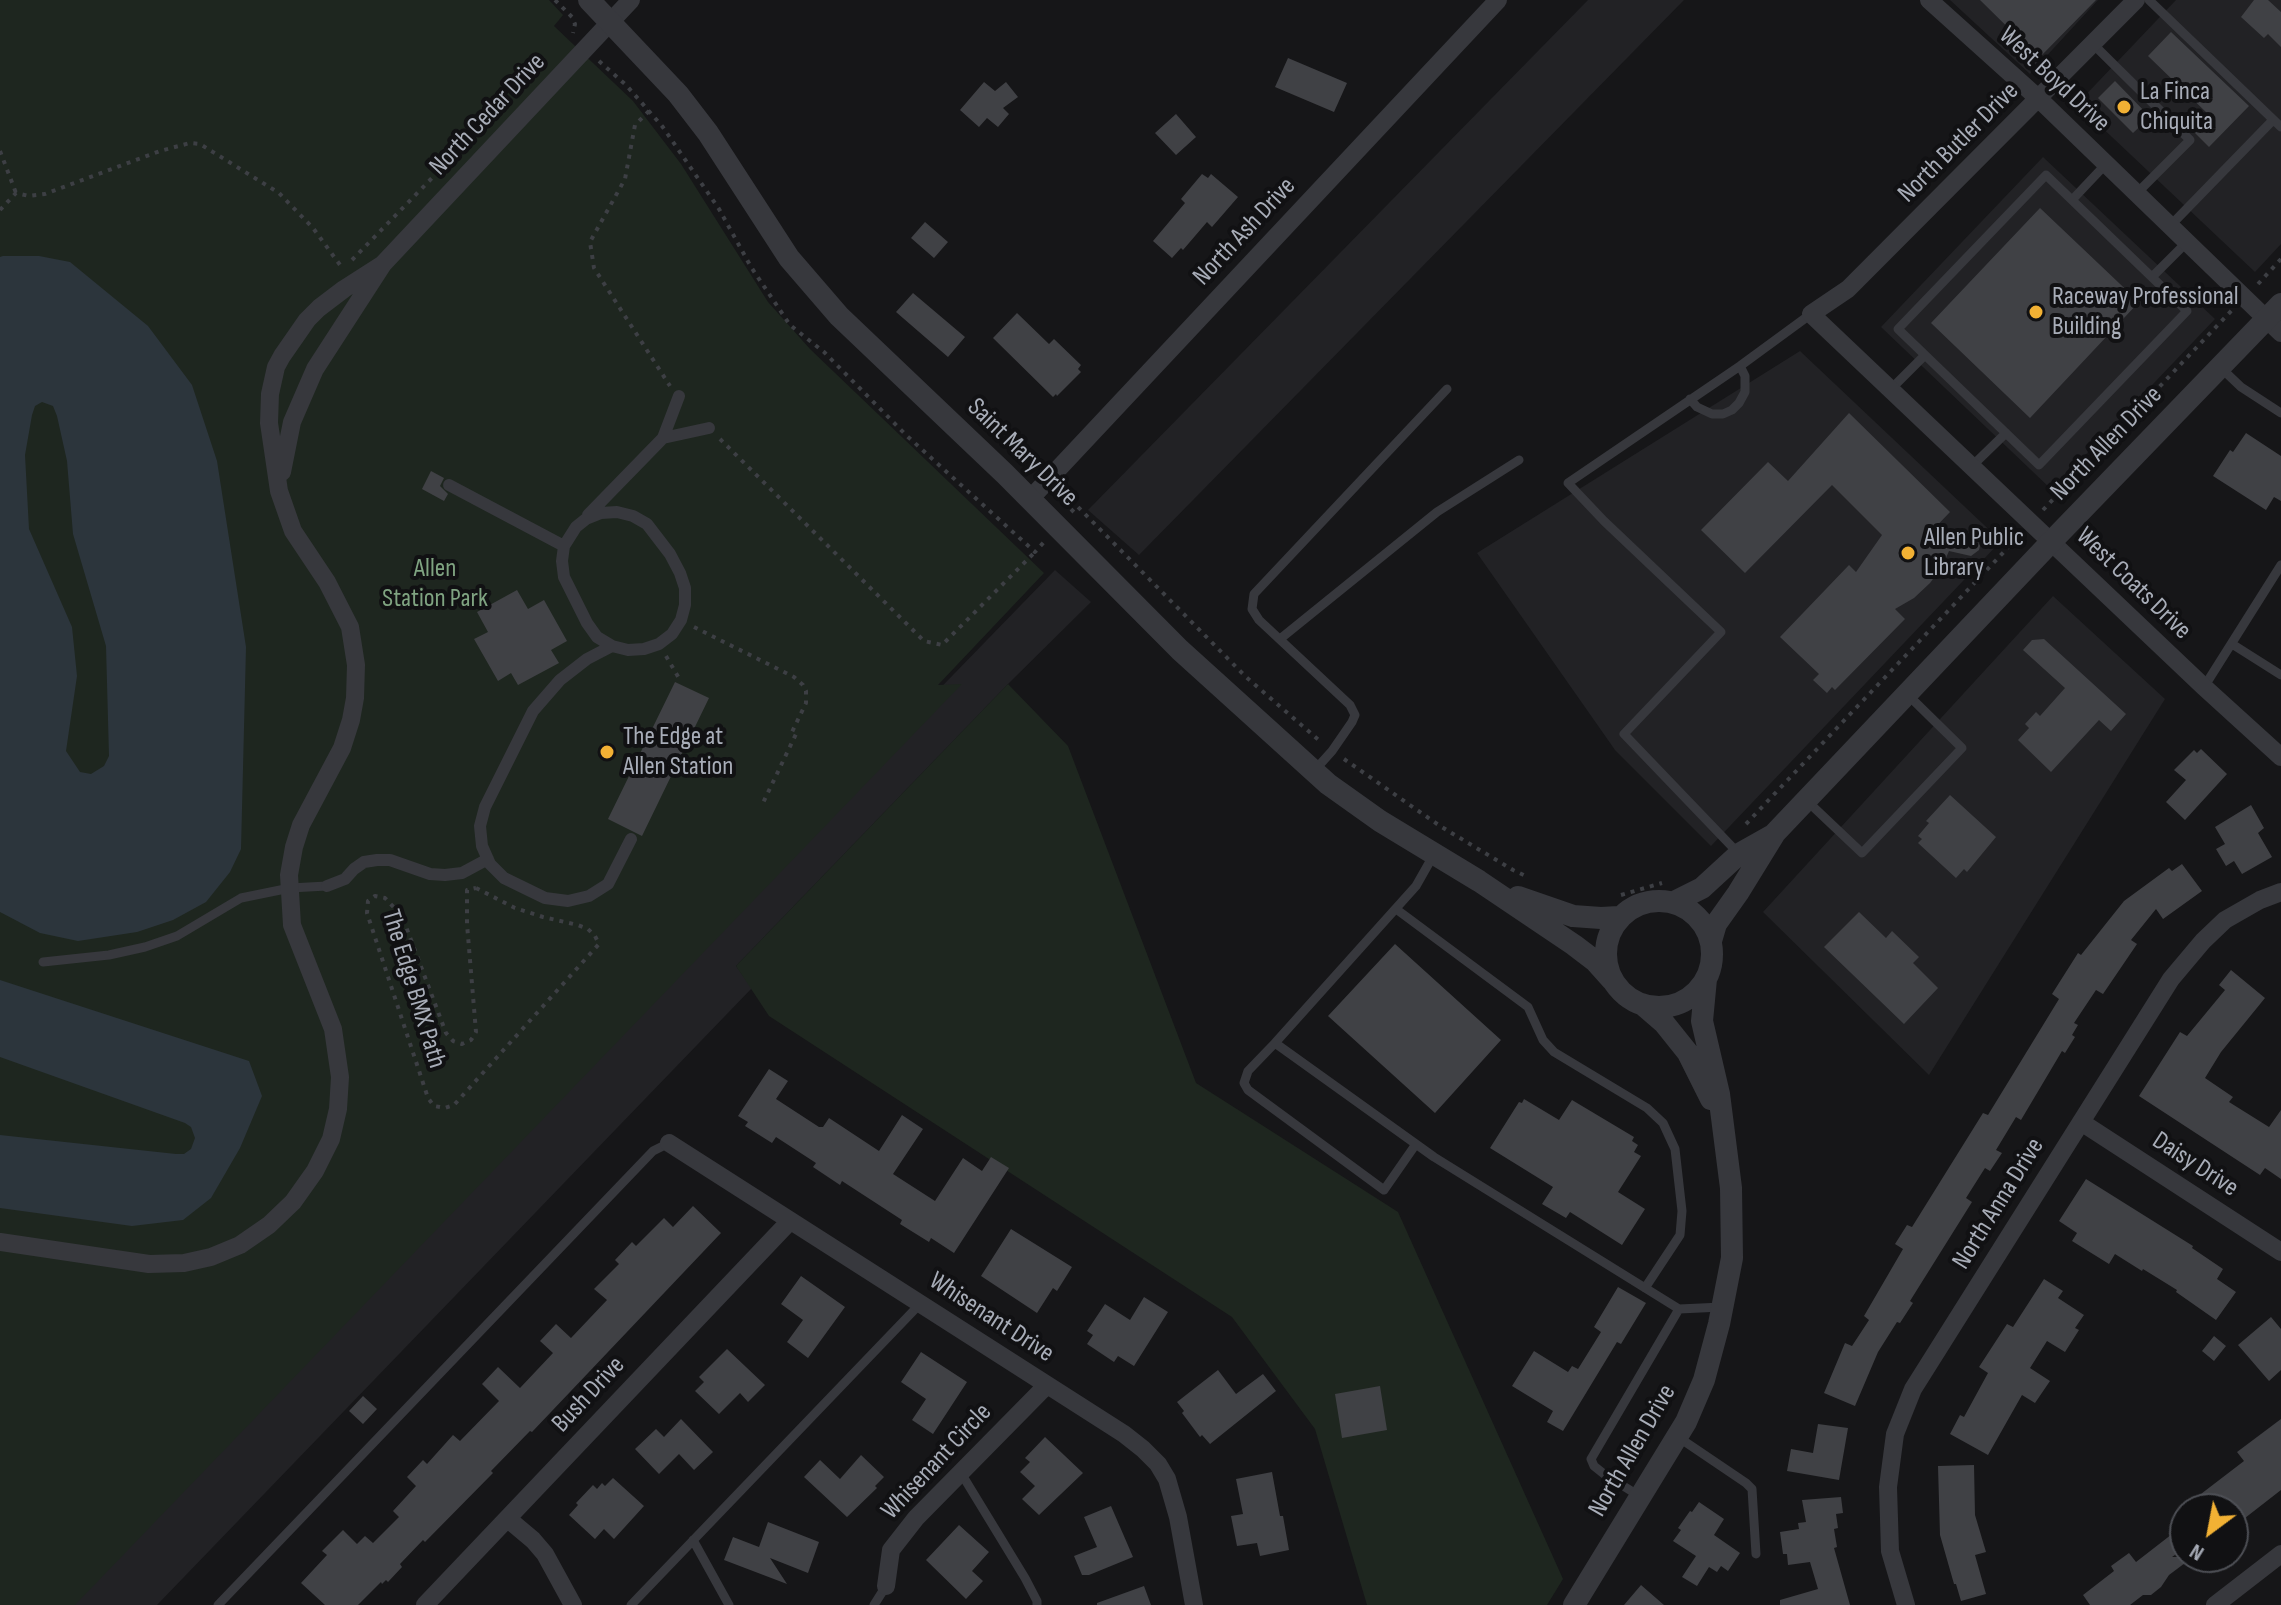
<!DOCTYPE html>
<html>
<head>
<meta charset="utf-8">
<style>
  body { margin:0 }
  #map { position:relative; width:2281px; height:1605px; overflow:hidden; background:#161618; font-family:"Sofia Sans Condensed",sans-serif }
  canvas { display:block }
  .north { position:absolute; left:2169px; top:1493px; width:80px; height:80px; box-sizing:border-box; background:#111113; border:2px solid #4d4f55; border-radius:50%; rotate:212deg; font-size:22px; font-weight:700; line-height:32px; text-align:center; color:#a8adb8 }
  .north::after { content:''; display:block; margin:auto; width:28px; height:36px; background:#f2b134; clip-path:polygon(50% 0,100% 100%,50% 72%,0 100%) }
</style>
</head>
<body>
<div id="map">
<canvas width="2281" height="1605"></canvas>
<div class="north">N</div>
</div>
<script>
const c = document.querySelector('canvas').getContext('2d');
c.lineJoin = 'round';
function paint(path, color) {
  c.fillStyle = color;
  c.fill(path, 'evenodd');
}
function shape(rows) {
  const path = new Path2D();
  for (const r of rows) {
    if (r.length === 3) {
      path.moveTo(r[0] + r[2], r[1]);
      path.arc(r[0], r[1], r[2], 0, 2 * Math.PI);
      continue;
    }
    path.moveTo(r[0], r[1]);
    for (let i = 2; i < r.length; i += 2) path.lineTo(r[i], r[i + 1]);
  }
  return path;
}
function strokePath(path, color, width, dash) {
  c.strokeStyle = color;
  c.lineWidth = width;
  c.lineCap = dash ? 'butt' : 'round';
  c.setLineDash(dash || []);
  c.stroke(path);
}
function label(font, color, halo, rows, align = 'center') {
  c.font = font + ' "Sofia Sans Condensed",sans-serif';
  c.lineWidth = 8;
  c.setLineDash([]);
  c.textBaseline = 'middle';
  c.strokeStyle = halo;
  c.fillStyle = color;
  for (const [text, x, y, turn = 0] of rows) {
    c.save();
    c.translate(x, y);
    c.rotate((+turn || 0) * Math.PI / 180);
    c.textAlign = isNaN(turn) ? turn : align;
    if (halo) c.strokeText(text, 0, 0);
    c.fillText(text, 0, 0);
    c.restore();
  }
}
paint(shape([
  [1588,0,1684,0,1139,555,1088,510],
  [1950,0,2098,0,2030,74],
  [2176,0,2281,0,2281,244,2255,272,2077,104],
  [2043,157,2215,319,2052,490,1881,327],
  [1800,351,2001,541,1711,846,1615,750,1477,553],
  [1055,570,1091,602,1008,684,736,966,752,988,157,1605,58,1605,747,887],
  [2053,596,2165,699,1929,1075,1763,912]
]), '#222225');
paint(shape([
  [0,0,549,0,563,15,554,26,633,101,681,164,768,302,810,349,1044,573,938,685,962,684,75,1605,0,1605],
  [1008,684,1068,746,1196,1083,1398,1212,1563,1579,1547,1605,1367,1605,1315,1429,1232,1317,769,1016,736,966]
]), '#1e261f');
paint(shape([
  [3,256,39,256,70,262,148,326,192,385,217,461,246,647,241,849,230,872,206,902,173,920,137,932,78,941,40,933,0,912,0,257],
  [42,402,53,406,57,416,67,461,73,534,106,646,109,756,104,766,91,774,80,772,66,751,77,676,72,627,29,529,25,455,32,415,35,406],
  [0,980,249,1061,262,1096,240,1148,211,1198,183,1220,132,1226,0,1208,0,1135,176,1154,184,1154,191,1149,195,1138,191,1127,185,1123,0,1057]
]), '#2c353c');
paint(shape([
  [1980,0,2096,0,2039,58],
  [2254,0,2268,0,2281,12,2281,47,2268,34,2264,38,2241,17],
  [2171,32,2249,106,2209,147,2192,130,2208,114,2148,56],
  [1288,58,1347,83,1334,112,1275,87],
  [2115,81,2150,117,2133,133,2098,98],
  [984,82,995,91,1006,82,1018,97,1003,108,1009,114,998,127,987,118,979,127,960,110],
  [1176,114,1196,137,1176,155,1155,133],
  [1202,174,1208,178,1211,174,1238,197,1212,227,1207,222,1183,250,1181,248,1172,258,1153,241,1185,203,1181,199],
  [2040,208,2139,302,2030,418,1931,323],
  [925,222,948,242,934,258,911,238],
  [913,293,965,337,948,357,896,312],
  [1017,313,1049,344,1054,339,1081,365,1078,369,1081,372,1057,396,1056,394,1053,397,993,338],
  [1849,413,1950,512,1926,537,1969,532,1976,535,1980,546,1979,550,1971,556,1949,551,1942,567,1930,583,1914,598,1895,609,1905,619,1835,690,1832,687,1827,693,1813,680,1819,674,1780,637,1849,565,1856,572,1882,535,1832,485,1745,573,1701,530,1768,462,1788,481],
  [2246,433,2281,456,2281,501,2274,497,2266,510,2213,476,2230,450,2233,452],
  [431,471,444,478,440,486,448,494,444,501,422,489],
  [517,590,528,609,544,600,567,641,551,650,559,663,518,685,511,673,498,681,474,639,488,632,477,612],
  [2044,639,2126,714,2111,731,2099,720,2051,772,2018,740,2029,728,2025,724,2036,712,2040,716,2065,688,2023,650,2032,640],
  [675,682,709,698,642,836,608,819],
  [2201,749,2227,774,2185,820,2166,802,2186,780,2174,770,2194,750,2197,753],
  [1950,795,1996,837,1967,872,1964,869,1956,878,1918,843,1922,839,1918,836,1929,823,1926,821],
  [2251,805,2264,828,2258,833,2272,857,2242,874,2234,861,2226,866,2216,849,2225,844,2215,827],
  [2182,864,2202,891,2163,919,2156,909,2131,940,2137,944,2103,994,2096,990,2074,1023,2078,1025,2072,1035,2075,1037,2065,1053,2062,1051,2021,1120,2016,1117,1996,1150,2002,1153,1990,1171,1985,1168,1966,1198,1972,1202,1910,1301,1913,1303,1900,1323,1897,1322,1878,1352,1855,1406,1824,1393,1845,1343,1852,1346,1869,1320,1864,1316,1903,1249,1895,1244,1907,1225,1912,1227,1983,1113,1988,1115,2059,999,2052,994,2078,953,2081,955,2124,901,2169,868,2172,871],
  [1859,912,1886,938,1892,931,1919,957,1913,963,1938,988,1904,1024,1824,947],
  [1395,944,1501,1040,1435,1113,1328,1016],
  [2231,970,2265,998,2221,1052,2205,1078,2233,1097,2229,1102,2269,1127,2281,1110,2281,1179,2265,1168,2260,1175,2139,1096,2180,1032,2187,1036,2225,990,2219,985],
  [769,1069,788,1081,776,1099,819,1127,823,1127,829,1118,879,1151,902,1115,923,1129,893,1174,935,1201,963,1158,982,1171,991,1157,1009,1168,954,1253,931,1238,929,1242,900,1224,902,1220,842,1181,840,1185,813,1167,816,1163,776,1137,772,1143,745,1126,748,1122,738,1116],
  [1524,1099,1559,1120,1572,1100,1634,1137,1632,1141,1638,1145,1634,1152,1641,1156,1618,1192,1645,1209,1622,1245,1570,1212,1566,1218,1542,1204,1553,1187,1490,1148,1519,1102,1522,1103],
  [2086,1179,2193,1246,2192,1248,2223,1269,2217,1279,2236,1292,2216,1320,2176,1292,2177,1290,2143,1269,2142,1271,2115,1254,2109,1264,2072,1241,2077,1233,2059,1221],
  [693,1206,721,1233,532,1432,530,1431,491,1471,493,1473,425,1542,423,1540,400,1564,402,1567,388,1582,386,1580,382,1584,381,1582,358,1605,325,1605,301,1583,327,1555,322,1551,343,1530,357,1544,365,1536,373,1543,399,1517,393,1511,416,1486,407,1477,423,1460,427,1464,453,1435,460,1441,499,1401,482,1384,498,1367,520,1388,553,1353,540,1341,556,1324,571,1338,607,1300,594,1289,619,1264,615,1260,632,1242,636,1246,664,1218,673,1227],
  [1011,1229,1072,1267,1057,1291,1053,1288,1037,1313,981,1276],
  [801,1276,845,1307,808,1358,787,1342,803,1320,781,1304],
  [2044,1279,2063,1291,2058,1298,2084,1315,2075,1328,2079,1330,2065,1352,2047,1341,2030,1368,2050,1381,2035,1403,2022,1395,1988,1455,1950,1434,1960,1415,1964,1417,1988,1373,1979,1367,2007,1324,2013,1327],
  [1618,1287,1646,1303,1621,1344,1617,1342,1563,1431,1547,1422,1553,1411,1512,1386,1534,1351,1568,1372,1572,1366,1578,1369,1601,1332,1594,1327],
  [1144,1297,1168,1312,1134,1366,1118,1356,1114,1362,1087,1344,1093,1335,1087,1331,1105,1304,1130,1320],
  [2271,1317,2281,1329,2281,1370,2269,1381,2238,1345],
  [2214,1336,2226,1346,2214,1361,2202,1351],
  [727,1349,765,1385,748,1402,740,1393,719,1414,695,1391,704,1382,699,1377],
  [921,1352,967,1382,933,1434,912,1420,926,1399,901,1382],
  [1218,1370,1236,1394,1263,1374,1276,1391,1210,1444,1202,1435,1200,1437,1182,1413,1184,1411,1177,1402],
  [1380,1386,1387,1430,1342,1438,1335,1394],
  [363,1396,377,1409,363,1424,349,1411],
  [681,1419,713,1452,694,1470,679,1454,659,1474,635,1449,656,1429,664,1437],
  [2281,1419,2281,1490,2245,1518,2238,1509,2205,1509,2197,1497,2244,1461,2237,1452],
  [1818,1424,1848,1428,1839,1480,1787,1471,1791,1449,1813,1453],
  [1045,1437,1083,1473,1039,1515,1022,1499,1035,1486,1020,1472,1030,1462,1025,1458],
  [861,1455,884,1477,875,1486,877,1488,847,1517,804,1477,820,1460,840,1479],
  [1974,1465,1975,1515,1986,1552,1975,1555,1986,1594,1961,1601,1956,1584,1954,1584,1940,1535,1938,1466],
  [1272,1472,1280,1516,1283,1516,1289,1550,1260,1556,1257,1543,1237,1546,1231,1516,1243,1514,1236,1479],
  [613,1478,644,1506,614,1539,604,1529,595,1539,569,1515,578,1505,576,1503,593,1485,597,1489,602,1483,605,1486],
  [1841,1497,1843,1513,1836,1514,1838,1528,1834,1529,1837,1547,1834,1548,1850,1605,1780,1605,1780,1600,1818,1589,1810,1562,1788,1565,1787,1554,1783,1554,1780,1532,1799,1529,1798,1523,1806,1522,1802,1500],
  [1699,1502,1724,1519,1714,1535,1740,1553,1728,1571,1721,1566,1717,1572,1709,1567,1697,1586,1682,1577,1696,1556,1673,1541,1681,1530,1678,1528,1690,1511,1692,1512],
  [1111,1506,1133,1557,1089,1575,1082,1575,1074,1556,1097,1547,1084,1517],
  [768,1522,819,1542,808,1573,770,1558,787,1584,724,1560,733,1537,759,1547],
  [2185,1524,2185,1548,2172,1557,2193,1557,2169,1575,2161,1587,2151,1595,2143,1595,2130,1605,2090,1605,2083,1595,2114,1571,2111,1566,2129,1553,2136,1562],
  [959,1525,989,1552,972,1571,983,1581,966,1599,926,1560],
  [1641,1585,1664,1605,1624,1605],
  [1144,1586,1151,1605,1097,1605,1097,1603]
]), '#404145');
strokePath(shape([
  [555,0,572,17,575,24,573,33],
  [599,61,626,85,662,126,719,209,751,267,790,325,824,352,907,436,1035,552,1044,542],
  [649,111,635,125,625,179,590,242,594,268,670,386],
  [0,151,16,193],
  [0,210,16,193,29,196,45,194,160,151,190,143,200,144,279,193,313,228,343,269],
  [352,260,511,97],
  [2258,284,2281,259],
  [720,439,924,641,942,645,1035,552],
  [2043,510,2232,310],
  [1071,512,1077,506,1246,677,1321,742],
  [694,627,794,677,803,685,806,691,806,703,792,732,796,734,762,805],
  [666,656,680,680],
  [1344,759,1440,826,1513,870,1528,877],
  [1746,824,2018,537],
  [476,888,515,908,543,917,578,925,588,929,595,936,599,944,454,1105,445,1108,434,1106,428,1098,367,913,368,901,375,896,385,898,402,916,446,1033,453,1041,462,1044,471,1040,476,1032,467,924,467,890,476,888],
  [1621,895,1662,883]
]), '#3d3f44', 4, [4, 6]);
strokePath(shape([
  [2149,0,2281,127],
  [2093,44,2190,140,2136,194],
  [2046,175,2187,311,2039,465,1898,329,2046,175],
  [2072,200,2106,164],
  [2170,226,2273,120],
  [2152,277,2186,243],
  [2220,367,2241,387,2281,413],
  [1890,390,1925,355],
  [1690,399,1697,407,1712,414,1723,414,1732,410,1739,403,1745,392,1745,376,1740,366],
  [1971,467,2006,433],
  [1280,639,1437,512,1519,460],
  [2232,644,2281,675],
  [2204,687,2281,565],
  [1314,771,1332,751,1352,722,1355,715,1350,705,1259,620,1252,609,1254,594,1447,389],
  [1806,800,1862,853,1962,748,1908,695],
  [1739,854,1624,734,1721,632,1604,521,1568,483,1740,366,1811,314],
  [1433,856,1416,886,1275,1043,1434,1157,1679,1309,1722,1307],
  [1396,909,1528,1007,1543,1040,1554,1052,1647,1108,1663,1123,1675,1149,1682,1211,1680,1235,1645,1288],
  [43,962,109,955,145,947,177,936,241,898,290,888,327,886],
  [1275,1043,1248,1071,1244,1083,1248,1090,1384,1190,1416,1144],
  [1678,1437,1746,1483,1752,1489,1756,1554],
  [961,1473,1025,1578,1037,1601,1037,1605],
  [1641,1497,1604,1474,1594,1466,1591,1459,1679,1309],
  [693,1540,729,1605],
  [218,1605,653,1151,669,1143],
  [631,1605,920,1304],
  [874,1605,886,1586]
]), '#37383d', 9);
strokePath(shape([
  [663,438,709,428],
  [449,485,564,546],
  [617,512,633,516,647,524,670,554,680,573,685,588,685,605,681,620,672,634,659,644,644,649,628,650,612,646,597,637,587,623,564,577,562,561,564,546,576,527,586,519,601,513,617,512],
  [588,515,663,438,679,396],
  [612,646,587,659,560,680,533,711,485,807,480,826,482,846,490,864,504,878,545,898,568,901,589,896,608,884,631,839],
  [327,886,345,879,354,869,364,862,377,860,390,860,430,874,445,875,462,873,488,859]
]), '#37383d', 12);
strokePath(shape([
  [1929,0,2039,99,2281,333],
  [2136,0,1848,289,1811,314,2204,687,2281,757],
  [282,472,292,422,315,369,383,264,631,0],
  [1030,499,1498,0],
  [2081,1122,2281,1252],
  [669,1143,1124,1434,1143,1449,1158,1464,1167,1479,1178,1517,1194,1605],
  [0,1242,149,1264,184,1263,211,1257,240,1245,269,1225,293,1202,315,1171,331,1139,338,1109,340,1077,333,1029,292,925,289,875,294,847,301,825,342,748,351,720,355,698,356,665,350,627,327,582,293,531,279,491,269,423,270,394,276,367,282,356,307,320,319,308,344,289,383,264],
  [508,1519,533,1540,545,1554,573,1605],
  [886,1586,891,1550,916,1518,1047,1385],
  [425,1605,790,1221],
  [1906,1605,1890,1551,1888,1487,1895,1434,1913,1389,2171,979,2203,941,2225,920,2260,900,2281,892],
  [2215,1605,2281,1554]
]), '#37383d', 18);
strokePath(shape([
  [589,0,678,94,708,133,789,258,839,316,1005,474,1180,650,1328,784,1380,821,1479,881,1574,945,1595,961,1612,980],
  [1518,897,1573,916,1601,918,1619,917],
  [1659,954,53],
  [1674,902,1702,888,1739,854,1771,836],
  [1711,941,1716,924,1738,893,1775,833,2051,542,2281,304],
  [1642,1004,1664,1023,1688,1053,1711,1099],
  [1574,1605,1686,1422,1704,1380,1719,1324,1732,1258,1731,1188,1719,1094,1702,1021,1706,979]
]), '#37383d', 22);
for (const [x, y, r, color] of [
  [2124,107,8,"#f2b134"],
  [2036,312,8,"#f2b134"],
  [1908,553,8,"#f2b134"],
  [607,752,8,"#f2b134"]
]) {
  const dot = new Path2D();
  dot.arc(x, y, r, 0, 2 * Math.PI);
  c.fillStyle = color;
  c.fill(dot);
  strokePath(dot, '#111113', 3);
}
label('26px', '#a8adb8', '#111113', [
  ["West Boyd Drive",2054,80,43],
  ["North Cedar Drive",488,115,-47],
  ["North Butler Drive",1959,143,-45],
  ["North Ash Drive",1245,232,-47],
  ["North Allen Drive",2107,444,-46],
  ["Saint Mary Drive",1022,453,44],
  ["West Coats Drive",2133,584,44],
  ["The Edge BMX Path",413,989,73],
  ["Daisy Drive",2195,1165,33],
  ["North Anna Drive",1999,1204,-58],
  ["Whisenant Drive",991,1318,33],
  ["Bush Drive",589,1395,-47],
  ["North Allen Drive",1633,1451,-60],
  ["Whisenant Circle",937,1462,-47]
]);
label('26px', '#a8adb8', '#111113', [
  ["La Finca",2140,92],
  ["Chiquita",2140,122],
  ["Raceway Professional",2052,297],
  ["Building",2052,327],
  ["Allen Public",1924,538],
  ["Library",1924,568],
  ["The Edge at",623,737],
  ["Allen Station",623,767]
], 'left');
label('26px', '#7fa381', '#111113', [
  ["Allen",435,569],
  ["Station Park",435,599]
]);
</script>
</body>
</html>
